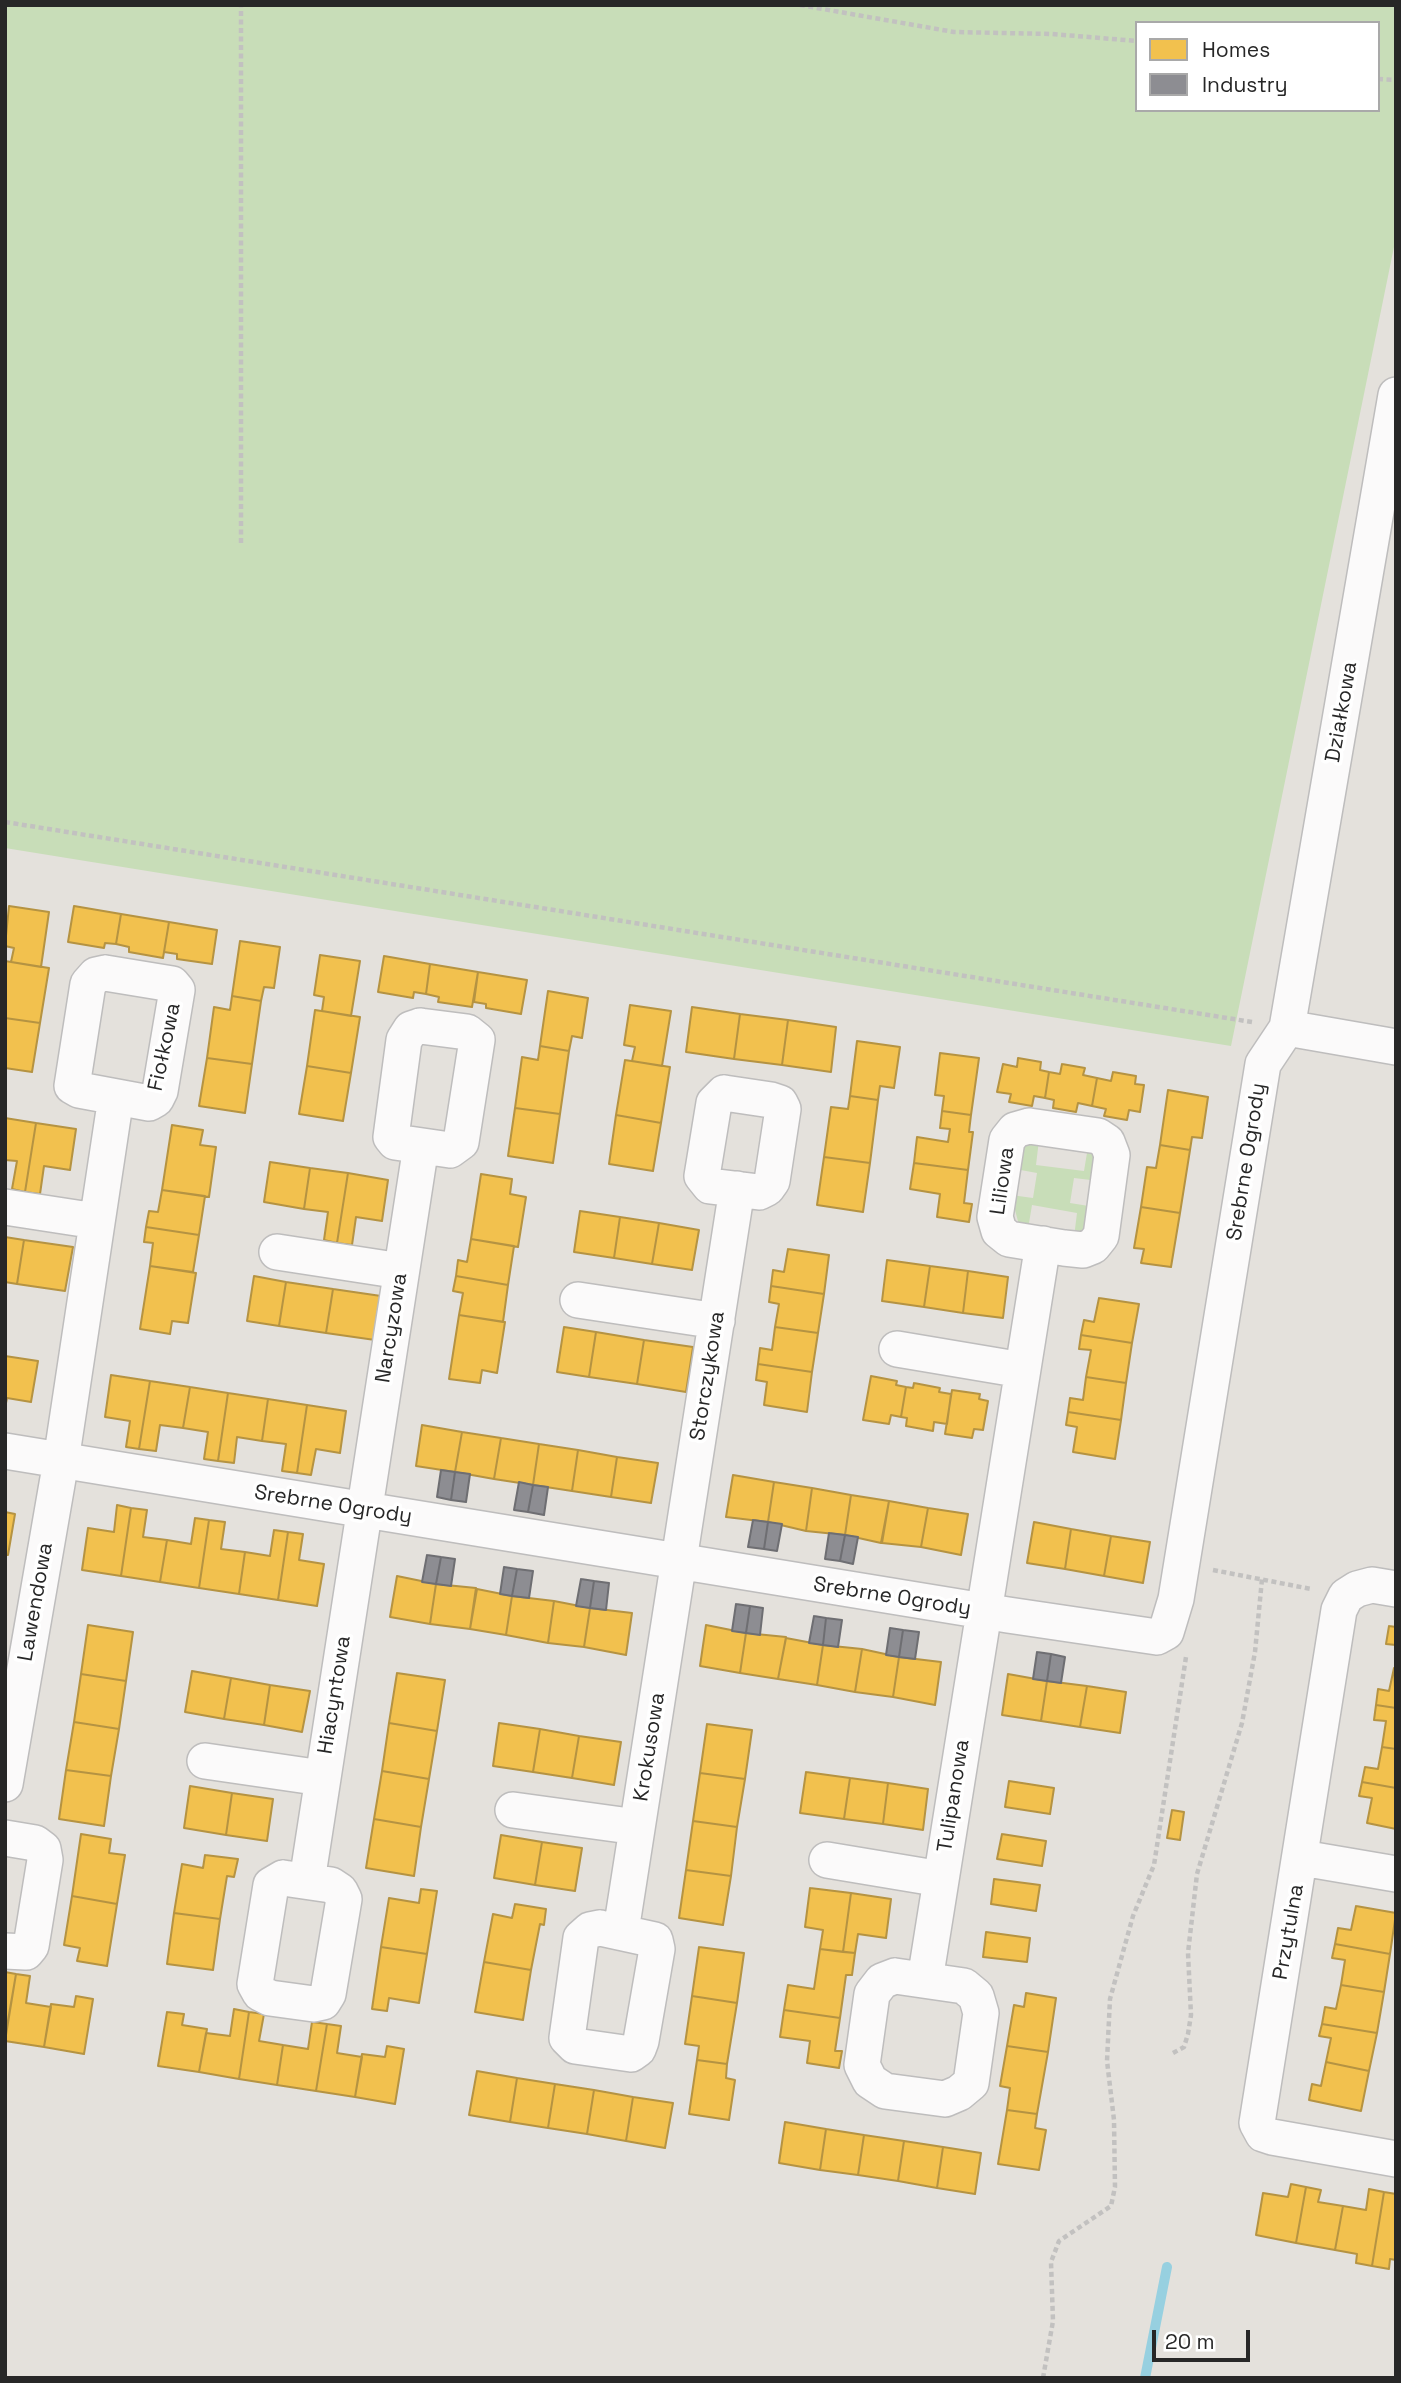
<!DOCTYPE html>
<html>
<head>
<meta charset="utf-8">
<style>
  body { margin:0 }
  #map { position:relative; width:1401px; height:2383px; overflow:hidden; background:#e4e1dc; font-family:"Space Grotesk",sans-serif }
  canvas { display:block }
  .frame { position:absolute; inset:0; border:7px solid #272727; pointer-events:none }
  .legend { position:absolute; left:1135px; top:21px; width:245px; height:91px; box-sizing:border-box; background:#fff; border:2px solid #a9a9a9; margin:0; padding:9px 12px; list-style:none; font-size:21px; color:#272727 }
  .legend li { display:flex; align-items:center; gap:14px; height:35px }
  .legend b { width:35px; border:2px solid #a9a9a9 }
  .scale { position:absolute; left:1152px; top:2330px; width:98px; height:32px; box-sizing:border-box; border:4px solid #272727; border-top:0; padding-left:9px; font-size:21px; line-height:24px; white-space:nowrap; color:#272727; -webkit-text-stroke:5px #fff; paint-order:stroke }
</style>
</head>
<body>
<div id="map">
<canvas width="1401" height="2383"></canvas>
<div class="frame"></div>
<ul class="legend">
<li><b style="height:19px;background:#f2c14e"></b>Homes</li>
<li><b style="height:19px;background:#8d8d92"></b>Industry</li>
</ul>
<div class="scale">20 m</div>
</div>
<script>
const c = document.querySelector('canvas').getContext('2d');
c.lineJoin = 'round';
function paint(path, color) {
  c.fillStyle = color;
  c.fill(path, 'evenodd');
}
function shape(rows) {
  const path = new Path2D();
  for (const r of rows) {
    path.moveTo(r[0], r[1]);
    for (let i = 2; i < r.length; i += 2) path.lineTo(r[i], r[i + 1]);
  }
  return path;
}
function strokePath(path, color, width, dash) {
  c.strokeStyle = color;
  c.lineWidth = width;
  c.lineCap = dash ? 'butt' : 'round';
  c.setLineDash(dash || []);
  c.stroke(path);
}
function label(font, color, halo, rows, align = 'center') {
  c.font = font + ' "Space Grotesk",sans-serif';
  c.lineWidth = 7;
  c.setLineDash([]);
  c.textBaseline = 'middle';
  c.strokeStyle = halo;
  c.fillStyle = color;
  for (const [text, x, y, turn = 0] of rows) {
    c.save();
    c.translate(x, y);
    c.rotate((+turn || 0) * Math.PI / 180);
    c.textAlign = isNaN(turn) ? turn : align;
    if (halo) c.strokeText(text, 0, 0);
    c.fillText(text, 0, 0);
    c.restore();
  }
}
paint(shape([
  [5,5,1396,5,1396,237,1231,1046,5,848],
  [1137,23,1378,23,1378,110,1137,110],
  [1039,1140,1036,1165,1084,1171,1088,1147,1096,1151,1099,1181,1074,1178,1070,1203,1095,1207,1086,1231,1074,1237,1077,1213,1032,1205,1028,1229,1019,1225,1011,1195,1033,1198,1037,1173,1015,1169,1019,1152,1028,1143]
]), '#c8ddb8');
const homes = shape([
  [9,906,49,912,41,967,11,962,14,948,5,946,9,906],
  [74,906,121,914,116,944,105,943,104,948,68,942,74,906],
  [121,914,169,922,163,958,129,952,129,947,116,944,121,914],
  [169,922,217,930,212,964,177,959,177,954,164,952,169,922],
  [240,941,280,947,274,988,264,987,261,1001,232,996,240,941],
  [320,955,360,961,351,1016,322,1011,324,997,314,995,320,955],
  [384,956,430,964,426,994,414,992,413,998,378,992,384,956],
  [5,961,49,968,40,1023,5,1018,5,961],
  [430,964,478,972,472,1007,438,1002,439,997,426,994,430,964],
  [478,972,527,980,521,1014,486,1008,486,1004,474,1002,478,972],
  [548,991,588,998,582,1038,572,1036,569,1051,540,1046,548,991],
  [232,996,261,1001,252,1064,207,1058,214,1007,230,1010,232,996],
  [630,1005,671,1011,662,1066,632,1061,635,1047,624,1045,630,1005],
  [692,1007,740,1014,734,1059,686,1052,692,1007],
  [315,1010,360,1017,351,1073,307,1066,315,1010],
  [740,1014,788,1020,782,1065,734,1059,740,1014],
  [5,1018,40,1023,32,1072,5,1068,5,1018],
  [788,1020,836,1027,831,1072,782,1065,788,1020],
  [857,1041,900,1047,894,1088,880,1086,878,1100,850,1096,857,1041],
  [540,1046,569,1051,560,1114,515,1108,522,1057,538,1060,540,1046],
  [940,1053,979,1058,971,1115,942,1111,944,1096,935,1095,940,1053],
  [207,1058,252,1064,245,1113,199,1106,207,1058],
  [1018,1058,1041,1062,1040,1070,1049,1072,1045,1098,1034,1096,1032,1106,1009,1102,1011,1094,997,1092,1003,1064,1017,1067,1018,1058],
  [625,1060,670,1067,661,1123,616,1115,625,1060],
  [1062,1064,1085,1068,1083,1075,1097,1078,1092,1106,1078,1103,1076,1112,1053,1108,1054,1100,1045,1098,1049,1072,1060,1074,1062,1064],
  [307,1066,351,1073,343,1121,299,1114,307,1066],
  [1113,1072,1136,1076,1135,1084,1144,1085,1140,1112,1129,1110,1127,1120,1104,1116,1106,1109,1092,1106,1097,1078,1111,1081,1113,1072],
  [1168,1090,1208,1097,1202,1138,1192,1137,1190,1150,1160,1145,1168,1090],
  [850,1096,878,1100,870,1163,824,1157,831,1107,848,1109,850,1096],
  [515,1108,560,1114,553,1163,508,1156,515,1108],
  [942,1111,971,1115,969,1132,973,1132,968,1170,914,1163,917,1137,948,1142,950,1129,940,1128,942,1111],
  [616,1115,661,1123,653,1171,609,1164,616,1115],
  [5,1118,36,1123,25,1192,12,1189,17,1161,5,1160,5,1118],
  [36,1123,76,1129,70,1170,44,1166,40,1194,25,1192,36,1123],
  [172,1125,203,1130,200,1145,216,1147,209,1197,162,1190,172,1125],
  [1160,1145,1190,1150,1180,1213,1141,1207,1147,1167,1156,1168,1160,1145],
  [824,1157,870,1163,863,1212,817,1205,824,1157],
  [270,1162,310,1168,304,1209,264,1202,270,1162],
  [914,1163,968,1170,964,1203,972,1204,969,1222,937,1217,940,1194,910,1189,914,1163],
  [310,1168,348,1173,337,1243,324,1240,328,1212,304,1209,310,1168],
  [348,1173,388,1180,382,1221,356,1217,352,1245,337,1243,348,1173],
  [481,1174,512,1179,510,1194,526,1197,518,1247,471,1239,481,1174],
  [162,1190,205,1196,199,1235,146,1227,149,1211,158,1212,162,1190],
  [1141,1207,1180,1213,1171,1267,1141,1263,1144,1249,1134,1248,1141,1207],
  [580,1211,620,1217,614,1258,574,1252,580,1211],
  [620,1217,659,1223,652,1264,614,1258,620,1217],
  [659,1223,699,1230,692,1270,652,1264,659,1223],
  [146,1227,199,1235,193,1272,150,1266,153,1243,144,1242,146,1227],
  [5,1237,24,1240,17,1284,5,1282,5,1237],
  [471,1239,514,1246,508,1285,456,1276,458,1260,467,1262,471,1239],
  [24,1240,73,1247,65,1291,17,1284,24,1240],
  [788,1249,829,1255,824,1294,771,1286,773,1270,784,1272,788,1249],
  [887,1260,930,1266,924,1307,882,1301,887,1260],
  [150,1266,196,1273,188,1323,172,1321,170,1334,140,1329,150,1266],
  [930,1266,968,1271,963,1313,924,1307,930,1266],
  [968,1271,1008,1277,1003,1318,963,1313,968,1271],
  [254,1276,286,1282,279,1326,247,1321,254,1276],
  [456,1276,508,1285,503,1322,459,1315,463,1293,453,1291,456,1276],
  [286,1282,333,1289,326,1333,279,1326,286,1282],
  [771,1286,824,1294,818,1333,775,1327,779,1304,769,1302,771,1286],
  [333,1289,381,1296,375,1340,326,1333,333,1289],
  [1099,1298,1139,1304,1132,1343,1081,1335,1084,1320,1094,1322,1099,1298],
  [459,1315,505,1322,497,1373,482,1370,480,1383,449,1379,459,1315],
  [564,1327,596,1332,589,1377,557,1372,564,1327],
  [775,1327,818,1333,812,1372,758,1364,760,1348,772,1350,775,1327],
  [596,1332,644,1340,637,1384,589,1377,596,1332],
  [1081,1335,1132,1343,1126,1383,1086,1377,1091,1350,1079,1349,1081,1335],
  [644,1340,693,1347,686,1392,637,1384,644,1340],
  [5,1356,38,1361,31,1402,7,1398,5,1408,5,1356],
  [758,1364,812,1372,807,1412,764,1405,767,1382,756,1380,758,1364],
  [111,1375,150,1381,139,1449,126,1447,130,1421,105,1417,111,1375],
  [871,1376,897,1381,896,1385,906,1387,901,1417,891,1415,889,1424,863,1420,871,1376],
  [1086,1377,1126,1383,1121,1420,1068,1412,1070,1398,1083,1400,1086,1377],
  [150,1381,190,1387,183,1428,160,1425,156,1451,139,1449,150,1381],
  [914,1383,940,1388,939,1392,951,1394,947,1424,934,1422,933,1431,906,1426,907,1418,901,1417,906,1387,913,1388,914,1383],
  [190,1387,228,1393,218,1461,204,1459,208,1432,183,1428,190,1387],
  [952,1390,980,1394,979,1399,988,1401,983,1430,974,1429,972,1438,945,1434,952,1390],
  [228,1393,268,1399,262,1441,237,1437,234,1463,218,1461,228,1393],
  [268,1399,307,1405,297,1473,282,1471,286,1444,262,1441,268,1399],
  [307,1405,346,1411,340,1453,316,1449,311,1475,297,1473,307,1405],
  [1068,1412,1121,1420,1115,1459,1073,1452,1077,1427,1066,1425,1068,1412],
  [422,1425,462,1432,455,1472,416,1466,422,1425],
  [462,1432,501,1438,494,1479,455,1472,462,1432],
  [501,1438,539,1444,533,1485,494,1479,501,1438],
  [539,1444,578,1450,572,1491,533,1485,539,1444],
  [578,1450,617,1457,611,1497,572,1491,578,1450],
  [617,1457,658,1463,651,1503,611,1497,617,1457],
  [733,1475,774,1482,768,1522,726,1517,733,1475],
  [774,1482,812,1488,806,1531,768,1522,774,1482],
  [812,1488,851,1495,845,1535,806,1531,812,1488],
  [851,1495,889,1501,881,1543,845,1535,851,1495],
  [889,1501,928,1508,921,1547,882,1543,889,1501],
  [117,1505,131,1508,121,1576,82,1570,88,1528,114,1532,117,1505],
  [131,1508,147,1510,143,1537,167,1540,160,1582,121,1576,131,1508],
  [928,1508,968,1514,961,1555,921,1547,928,1508],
  [5,1512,15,1514,8,1555,5,1555,5,1512],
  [195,1518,209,1520,199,1588,160,1582,167,1540,191,1544,195,1518],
  [209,1520,225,1522,221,1549,245,1552,239,1594,199,1588,209,1520],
  [1034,1522,1071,1529,1065,1569,1027,1563,1034,1522],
  [1071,1529,1111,1536,1104,1576,1065,1569,1071,1529],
  [274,1530,288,1532,278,1600,239,1594,245,1552,270,1556,274,1530],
  [288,1532,303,1534,299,1560,324,1564,317,1606,278,1600,288,1532],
  [1111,1536,1150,1542,1143,1583,1104,1576,1111,1536],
  [397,1576,436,1584,430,1624,390,1617,397,1576],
  [436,1584,476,1588,470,1629,430,1624,436,1584],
  [477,1589,512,1596,506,1635,470,1629,477,1589],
  [512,1596,554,1601,548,1643,506,1635,512,1596],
  [554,1601,590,1608,584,1647,548,1643,554,1601],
  [590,1608,632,1613,626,1655,584,1647,590,1608],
  [88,1625,133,1632,126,1681,81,1674,88,1625],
  [706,1625,746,1633,740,1673,700,1666,706,1625],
  [1389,1626,1396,1627,1396,1645,1386,1644,1389,1626],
  [746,1633,786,1637,778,1679,740,1673,746,1633],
  [786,1638,823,1645,817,1685,778,1679,786,1638],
  [823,1645,862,1649,855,1692,817,1685,823,1645],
  [862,1649,899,1657,893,1697,855,1692,862,1649],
  [899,1657,941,1662,935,1705,893,1697,899,1657],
  [1394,1668,1396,1708,1376,1705,1378,1689,1389,1691,1394,1668],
  [192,1671,231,1678,224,1719,185,1712,192,1671],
  [397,1673,445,1680,437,1731,389,1723,397,1673],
  [81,1674,126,1681,119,1729,74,1722,81,1674],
  [1008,1674,1047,1681,1041,1721,1002,1715,1008,1674],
  [231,1678,270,1685,264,1725,224,1719,231,1678],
  [1047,1681,1087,1686,1080,1727,1041,1721,1047,1681],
  [270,1685,310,1691,302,1732,264,1725,270,1685],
  [1087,1686,1126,1692,1120,1733,1080,1727,1087,1686],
  [1376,1705,1396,1708,1396,1749,1382,1747,1386,1721,1374,1720,1376,1705],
  [74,1722,119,1729,111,1776,66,1770,74,1722],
  [389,1723,437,1731,429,1779,382,1771,389,1723],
  [499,1723,540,1729,533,1772,493,1766,499,1723],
  [707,1724,752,1730,745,1779,700,1773,707,1724],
  [540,1729,579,1736,572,1778,533,1772,540,1729],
  [579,1736,621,1742,614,1785,572,1778,579,1736],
  [1382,1747,1396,1749,1396,1788,1362,1782,1365,1767,1378,1769,1382,1747],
  [66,1770,111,1776,104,1826,59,1819,66,1770],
  [382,1771,429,1779,421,1827,374,1819,382,1771],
  [806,1772,850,1778,844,1819,800,1813,806,1772],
  [700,1773,745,1779,737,1827,693,1821,700,1773],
  [850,1778,888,1783,883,1824,844,1819,850,1778],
  [1009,1781,1054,1788,1050,1814,1005,1807,1009,1781],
  [1362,1782,1396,1788,1396,1829,1367,1823,1372,1798,1359,1796,1362,1782],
  [888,1783,928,1789,923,1830,883,1824,888,1783],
  [190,1786,232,1793,226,1835,184,1828,190,1786],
  [232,1793,273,1799,267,1841,226,1835,232,1793],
  [1172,1810,1184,1812,1180,1840,1167,1838,1172,1810],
  [374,1819,421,1827,414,1876,366,1868,374,1819],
  [693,1821,737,1827,731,1876,686,1870,693,1821],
  [81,1834,111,1839,109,1853,125,1855,117,1904,72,1896,81,1834],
  [1002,1834,1046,1841,1042,1866,997,1859,1002,1834],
  [501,1835,542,1842,535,1885,494,1878,501,1835],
  [542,1842,582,1848,575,1891,535,1885,542,1842],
  [205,1855,238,1859,234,1877,227,1876,220,1919,174,1913,182,1864,203,1868,205,1855],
  [686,1870,731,1876,723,1925,679,1918,686,1870],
  [994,1879,1040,1885,1036,1911,991,1904,994,1879],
  [810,1888,851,1893,843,1952,820,1949,823,1930,805,1927,810,1888],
  [421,1889,437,1891,427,1954,381,1947,389,1898,419,1903,421,1889],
  [851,1893,891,1899,886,1938,858,1934,855,1953,843,1952,851,1893],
  [72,1896,117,1904,107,1966,77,1961,80,1948,64,1945,72,1896],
  [515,1904,546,1909,544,1925,540,1924,531,1970,484,1962,493,1914,512,1918,515,1904],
  [1356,1906,1396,1913,1390,1954,1335,1944,1338,1928,1351,1930,1356,1906],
  [174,1913,220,1919,213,1970,167,1964,174,1913],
  [986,1932,1030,1938,1027,1962,983,1957,986,1932],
  [1335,1944,1390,1954,1384,1992,1341,1985,1345,1960,1332,1958,1335,1944],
  [381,1947,427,1954,419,2003,389,1998,387,2011,372,2009,381,1947],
  [699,1947,744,1953,737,2003,692,1996,699,1947],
  [820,1949,855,1953,852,1975,846,1975,840,2018,784,2010,788,1985,814,1989,820,1949],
  [484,1962,531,1970,523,2020,475,2012,484,1962],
  [5,1972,16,1974,5,2038,5,1972],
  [16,1974,30,1976,26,2003,51,2007,44,2047,5,2041,16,1974],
  [1341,1985,1384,1992,1377,2033,1322,2024,1325,2007,1336,2009,1341,1985],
  [1026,1993,1056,1998,1048,2052,1007,2046,1014,2005,1024,2007,1026,1993],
  [76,1996,93,1999,84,2054,44,2047,51,2004,74,2007,76,1996],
  [692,1996,737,2003,727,2064,697,2060,699,2046,685,2044,692,1996],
  [234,2009,249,2012,239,2079,199,2072,206,2033,230,2036,234,2009],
  [784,2010,840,2018,835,2051,842,2051,839,2068,807,2063,810,2041,780,2037,784,2010],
  [167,2012,184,2014,182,2025,207,2029,199,2072,158,2066,167,2012],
  [249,2012,264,2014,259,2041,283,2045,277,2085,239,2079,249,2012],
  [312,2022,327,2024,316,2091,277,2085,283,2045,308,2049,312,2022],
  [327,2024,341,2026,337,2053,362,2057,355,2097,316,2091,327,2024],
  [1322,2024,1377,2033,1369,2071,1326,2062,1331,2038,1319,2036,1322,2024],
  [387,2046,404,2049,395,2104,355,2097,362,2054,385,2057,387,2046],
  [1007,2046,1048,2052,1037,2114,1007,2110,1010,2088,1000,2086,1007,2046],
  [697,2060,727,2064,726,2078,735,2080,729,2120,689,2114,697,2060],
  [1326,2062,1369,2071,1361,2111,1309,2100,1312,2084,1321,2086,1326,2062],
  [477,2071,517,2078,510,2122,469,2115,477,2071],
  [517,2078,555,2084,548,2128,510,2122,517,2078],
  [555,2084,594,2090,587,2134,548,2128,555,2084],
  [594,2090,633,2097,626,2141,587,2134,594,2090],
  [633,2097,673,2103,665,2148,626,2141,633,2097],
  [1007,2110,1037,2114,1035,2128,1046,2130,1039,2170,998,2164,1007,2110],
  [785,2122,826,2129,820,2170,779,2163,785,2122],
  [826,2129,864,2135,858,2175,820,2170,826,2129],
  [864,2135,904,2141,898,2181,858,2175,864,2135],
  [904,2141,943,2147,937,2188,898,2181,904,2141],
  [943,2147,981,2153,975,2194,937,2188,943,2147],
  [1291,2184,1306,2187,1296,2243,1256,2235,1263,2193,1288,2197,1291,2184],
  [1306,2187,1321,2190,1318,2202,1343,2206,1335,2250,1296,2243,1306,2187],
  [1369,2189,1384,2192,1372,2266,1356,2263,1357,2254,1335,2250,1343,2206,1366,2210,1369,2189],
  [1384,2192,1396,2194,1396,2260,1390,2259,1389,2269,1372,2266,1384,2192]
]);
paint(homes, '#f2c14e');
strokePath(homes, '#b59342', 2);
const industry = shape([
  [441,1470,455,1472,451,1500,437,1497,441,1470],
  [455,1472,470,1474,466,1502,451,1500,455,1472],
  [519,1482,533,1485,528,1512,514,1510,519,1482],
  [533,1485,548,1487,544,1515,528,1512,533,1485],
  [753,1520,768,1522,764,1549,748,1547,753,1520],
  [768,1522,782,1524,777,1551,764,1549,768,1522],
  [829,1533,845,1535,840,1561,825,1559,829,1533],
  [845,1535,858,1537,853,1564,840,1561,845,1535],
  [427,1555,441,1557,436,1584,422,1582,427,1555],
  [441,1557,455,1559,451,1586,436,1584,441,1557],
  [504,1567,517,1569,512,1596,500,1594,504,1567],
  [517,1569,533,1571,529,1598,512,1596,517,1569],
  [581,1579,594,1581,590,1608,576,1606,581,1579],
  [594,1581,609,1583,606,1610,590,1608,594,1581],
  [736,1604,750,1606,746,1633,732,1631,736,1604],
  [750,1606,763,1608,760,1635,746,1633,750,1606],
  [814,1616,826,1618,823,1645,809,1643,814,1616],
  [826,1618,842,1620,838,1647,823,1645,826,1618],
  [890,1628,903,1630,899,1657,886,1655,890,1628],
  [903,1630,919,1632,915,1659,899,1657,903,1630],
  [1037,1652,1051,1654,1047,1681,1033,1679,1037,1652],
  [1051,1654,1065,1657,1061,1683,1047,1681,1051,1654]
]);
paint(industry, '#8d8d92');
strokePath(industry, '#6e6e72', 2);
strokePath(shape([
  [1145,2378,1167,2267]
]), '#97d0e0', 10);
const minor = shape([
  [105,973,172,984,177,990,160,1091,156,1099,149,1103,79,1090,72,1086,88,984,96,975,105,973],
  [420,1026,467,1032,477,1040,461,1142,450,1150,395,1142,391,1137,404,1040,411,1029,420,1026],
  [1287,1028,1396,1047],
  [724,1093,771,1100,780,1103,783,1109,772,1181,767,1188,759,1192,710,1186,702,1176,714,1103,724,1093],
  [1029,1126,1098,1136,1107,1142,1112,1155,1101,1236,1093,1246,1083,1250,1064,1248,1009,1239,999,1231,995,1217,1007,1140,1015,1130,1029,1126],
  [5,1207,96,1221],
  [277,1252,401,1271],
  [578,1300,717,1321],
  [897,1349,1022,1370],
  [5,1451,1008,1615,1157,1637,1166,1632,1176,1599,1263,1064,1287,1028,1396,395],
  [1396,1589,1372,1585,1357,1589,1346,1596,1339,1610,1257,2123,1263,2134,1272,2137,1396,2159],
  [205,1761,322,1778],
  [5,1784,61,1461,116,1097],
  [513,1810,637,1827],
  [5,1838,35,1843,43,1849,45,1860,31,1946,26,1952,5,1951],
  [1302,1858,1396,1874],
  [827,1860,941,1879],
  [283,1878,331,1885,340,1891,344,1899,328,1994,323,2002,314,2004,270,1998,260,1993,255,1984,271,1885,283,1878],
  [307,1881,421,1146],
  [600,1928,655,1940,657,1949,641,2041,638,2049,631,2054,575,2046,567,2038,581,1938,590,1930,600,1928],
  [621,1931,737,1189],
  [895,1976,964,1986,976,1996,981,2013,971,2083,959,2093,945,2099,885,2091,870,2081,862,2065,872,1994,882,1981,895,1976],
  [925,1980,1043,1244]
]);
strokePath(minor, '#bebdbd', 38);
strokePath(shape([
  [800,5,954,32,1052,34,1137,41],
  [1378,79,1396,80],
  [241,543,241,5],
  [5,822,1252,1022],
  [1213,1570,1311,1589],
  [1173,2053,1184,2047,1188,2034,1191,2015,1188,1953,1197,1874,1242,1723,1255,1652,1262,1579],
  [1043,2378,1053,2321,1051,2262,1059,2241,1111,2206,1115,2187,1114,2120,1107,2061,1110,1999,1133,1916,1154,1865,1186,1657]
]), '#c2c1c0', 4.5, [5, 3.5]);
strokePath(minor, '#fbfafa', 35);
label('21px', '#272727', '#fff', [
  ["Działkowa",1342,712,-80],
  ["Fiołkowa",165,1047,-78],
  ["Srebrne Ogrody",1247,1162,-81],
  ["Liliowa",1003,1181,-82],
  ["Narcyzowa",392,1328,-81],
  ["Storczykowa",708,1376,-81],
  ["Srebrne Ogrody",333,1505,9],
  ["Srebrne Ogrody",892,1597,9],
  ["Lawendowa",36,1602,-80],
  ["Hiacyntowa",335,1695,-81],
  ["Krokusowa",650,1747,-81],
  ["Tulipanowa",954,1796,-81],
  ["Przytulna",1289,1932,-80]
]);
</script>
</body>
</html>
